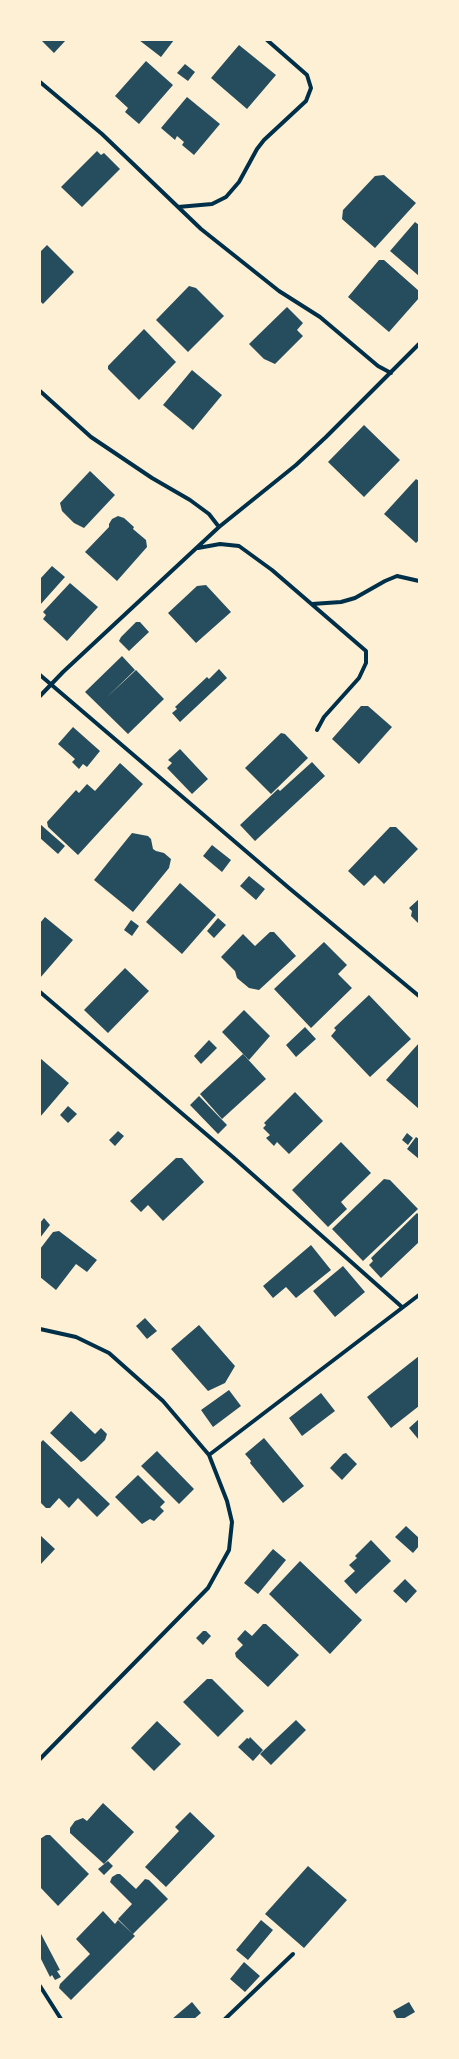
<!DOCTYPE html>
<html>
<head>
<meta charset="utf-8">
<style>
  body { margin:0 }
  #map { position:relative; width:459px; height:2059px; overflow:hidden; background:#fdf0d5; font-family:Spectral,serif }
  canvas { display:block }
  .frame { position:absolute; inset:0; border:41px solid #fdf0d5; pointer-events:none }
</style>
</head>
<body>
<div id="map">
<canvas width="459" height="2059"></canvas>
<div class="frame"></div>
</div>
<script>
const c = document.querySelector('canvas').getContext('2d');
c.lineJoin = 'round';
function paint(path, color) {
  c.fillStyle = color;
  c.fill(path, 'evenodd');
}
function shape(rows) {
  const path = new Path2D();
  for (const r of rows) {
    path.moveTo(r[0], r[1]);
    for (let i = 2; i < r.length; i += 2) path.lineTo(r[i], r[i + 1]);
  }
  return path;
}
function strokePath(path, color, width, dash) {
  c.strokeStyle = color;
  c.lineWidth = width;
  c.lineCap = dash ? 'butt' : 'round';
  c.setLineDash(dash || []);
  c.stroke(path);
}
paint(shape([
  [41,40,66,40,54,53],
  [139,40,174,40,161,57],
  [239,45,276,75,247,109,211,78],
  [146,61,173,85,139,124,125,112,128,108,115,96],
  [185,64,195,72,188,81,177,73],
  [187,97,220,124,194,155,182,145,184,142,177,136,175,140,161,128],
  [97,151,101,155,104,153,120,169,82,207,61,187],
  [384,175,416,203,375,248,342,219,343,210,375,176],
  [415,222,419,225,419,276,390,251],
  [47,245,74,272,43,304,40,301,40,252],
  [379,260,384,260,419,291,419,298,389,332,348,297],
  [189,286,196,288,224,316,188,352,156,320],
  [287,307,303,323,297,330,303,336,275,364,264,359,249,344],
  [144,329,176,362,139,400,108,369,108,366],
  [192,370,222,395,193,430,163,405],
  [364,425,400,460,364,497,328,462],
  [90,471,115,495,84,528,74,523,62,511,60,503],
  [416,479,419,481,419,540,416,543,384,514],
  [118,516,124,518,134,527,133,529,146,540,147,547,117,581,85,552,109,527,109,524,112,519],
  [52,566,65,577,40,605,40,579],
  [70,583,98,607,67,641,43,619,46,615,43,612],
  [206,585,231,612,196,643,168,613,197,586],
  [136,622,140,622,149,632,129,651,119,641,121,637],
  [122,656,135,670,106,698,136,670,164,699,128,734,85,692],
  [219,669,227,678,180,722,172,713,177,709,175,707,207,677,209,679],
  [361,706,368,706,392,727,359,764,332,739],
  [73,727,100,751,87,767,83,764,79,769,72,762,75,759,58,744],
  [281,733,285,734,308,758,271,794,245,768],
  [180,749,208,779,192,794,167,768,172,763,168,760],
  [312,762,325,776,255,841,240,825,278,789,280,791],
  [120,763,143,784,78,855,48,827,47,822,76,790,79,793,87,784,95,791],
  [40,824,65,846,58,854,40,838],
  [390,827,396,827,418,849,384,884,375,875,364,886,348,871],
  [132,833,148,836,151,839,153,849,156,851,164,853,171,859,169,868,133,912,94,880],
  [212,845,231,860,222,872,203,856],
  [249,876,265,889,256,900,240,886],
  [180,883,216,915,182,954,146,922],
  [419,899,419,924,411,916,412,911,409,908],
  [45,917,73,940,40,978,40,923],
  [218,918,226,925,214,938,207,931],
  [131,920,139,926,132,936,124,930],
  [270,932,274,932,296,956,259,990,249,988,237,978,235,971,221,957,243,934,255,946],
  [324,942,347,965,338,974,352,988,311,1028,274,989],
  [125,968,149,991,108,1033,84,1010],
  [369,995,411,1039,370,1077,331,1036,336,1030,334,1028],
  [244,1010,270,1036,249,1060,222,1032],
  [305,1027,316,1039,296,1057,286,1045],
  [209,1040,217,1048,201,1064,194,1056],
  [419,1043,419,1109,386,1080],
  [243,1054,266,1079,222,1119,200,1094],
  [40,1058,69,1083,40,1117],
  [295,1092,323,1121,289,1154,277,1142,274,1146,266,1138,270,1135,263,1128,266,1125,264,1123],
  [199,1096,227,1125,218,1134,190,1105],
  [68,1106,77,1114,68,1123,60,1115],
  [118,1131,124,1136,115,1146,109,1140],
  [407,1133,413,1138,408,1145,402,1140],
  [416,1137,419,1139,419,1159,407,1149],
  [341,1142,371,1173,341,1202,347,1209,328,1227,292,1190],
  [176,1158,182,1158,204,1182,163,1221,148,1205,141,1212,130,1201],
  [384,1179,390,1180,418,1209,363,1261,332,1229],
  [417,1213,419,1215,419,1242,381,1278,369,1265,373,1261,371,1258],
  [44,1218,50,1225,40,1238,40,1223],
  [59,1231,97,1260,87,1272,76,1264,56,1290,40,1277,40,1249,53,1232],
  [311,1245,331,1270,296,1298,286,1287,273,1298,263,1286],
  [343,1266,365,1292,335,1317,313,1291],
  [145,1318,157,1331,147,1339,136,1326],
  [199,1325,235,1366,225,1383,208,1391,171,1349],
  [419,1356,419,1406,391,1428,367,1397],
  [229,1390,241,1406,213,1427,201,1410],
  [321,1393,335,1411,302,1436,289,1418],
  [71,1411,95,1434,101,1428,107,1434,105,1440,85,1460,81,1462,50,1433],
  [419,1419,419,1440,409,1428],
  [264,1438,304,1486,283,1503,250,1463,251,1461,245,1454],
  [43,1440,110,1504,97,1517,78,1498,69,1508,59,1498,50,1508,46,1508,40,1502,40,1443],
  [157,1451,194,1489,179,1504,141,1466],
  [346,1453,357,1464,342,1480,330,1468,343,1454],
  [138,1475,165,1502,160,1507,164,1511,154,1521,150,1519,142,1524,115,1497],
  [406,1526,419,1538,419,1546,413,1553,395,1537],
  [40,1535,55,1549,40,1565],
  [371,1540,391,1561,356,1594,344,1581,355,1571,349,1565,357,1558,355,1556],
  [273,1549,286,1560,258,1594,244,1583],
  [300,1561,362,1620,330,1654,269,1594],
  [405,1579,417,1591,406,1603,393,1591],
  [263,1624,266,1624,299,1655,268,1687,236,1657,235,1653,243,1645,237,1639,245,1630,252,1636],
  [203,1631,206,1631,211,1636,203,1645,196,1638],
  [207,1679,212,1679,244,1711,218,1737,183,1702],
  [296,1720,306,1730,271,1765,260,1754],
  [157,1721,181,1744,154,1771,131,1748],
  [250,1737,263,1750,253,1761,238,1747,247,1738,249,1739],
  [103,1803,134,1832,104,1864,70,1833,70,1828,75,1821,83,1818,87,1821],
  [190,1812,215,1836,166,1887,145,1867,179,1831,175,1827],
  [46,1835,50,1835,89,1874,58,1906,40,1887,40,1839],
  [108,1861,113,1866,104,1875,98,1869],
  [308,1866,347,1900,304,1948,265,1914],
  [117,1874,120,1874,136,1889,145,1879,149,1880,168,1899,133,1934,118,1919,132,1904,110,1882,112,1877],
  [103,1911,115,1924,118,1920,135,1936,71,2000,59,1988,60,1984,90,1954,76,1939],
  [261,1920,273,1930,248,1960,236,1950],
  [40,1932,60,1970,57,1971,61,1977,55,1980,52,1975,50,1977,40,1957],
  [244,1962,260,1976,245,1992,230,1979],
  [192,2002,201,2013,194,2019,172,2019],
  [409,2002,415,2012,403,2019,397,2019,393,2011]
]), '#264d5e');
strokePath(shape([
  [40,82,102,134,201,229,279,291,320,317,378,366,391,373],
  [178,207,212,204,226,197,239,182,257,149,264,140,306,101,311,88,307,75,267,40],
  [40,391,91,437,152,478,190,500,209,514,219,527],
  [198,548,220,544,239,546,272,570,366,651,366,663,359,678,324,717,317,730],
  [312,604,341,602,355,598,385,581,397,576,419,581],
  [40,675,289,888,419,996],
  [40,696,63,672,219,527,296,465,326,437,419,344],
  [40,992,234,1158,402,1307],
  [40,1329,76,1337,109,1353,163,1401,209,1455,227,1501,232,1522,229,1550,208,1588,40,1759],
  [209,1455,419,1295],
  [40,1986,61,2019],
  [225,2019,293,1954]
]), '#003049', 4);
</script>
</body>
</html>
